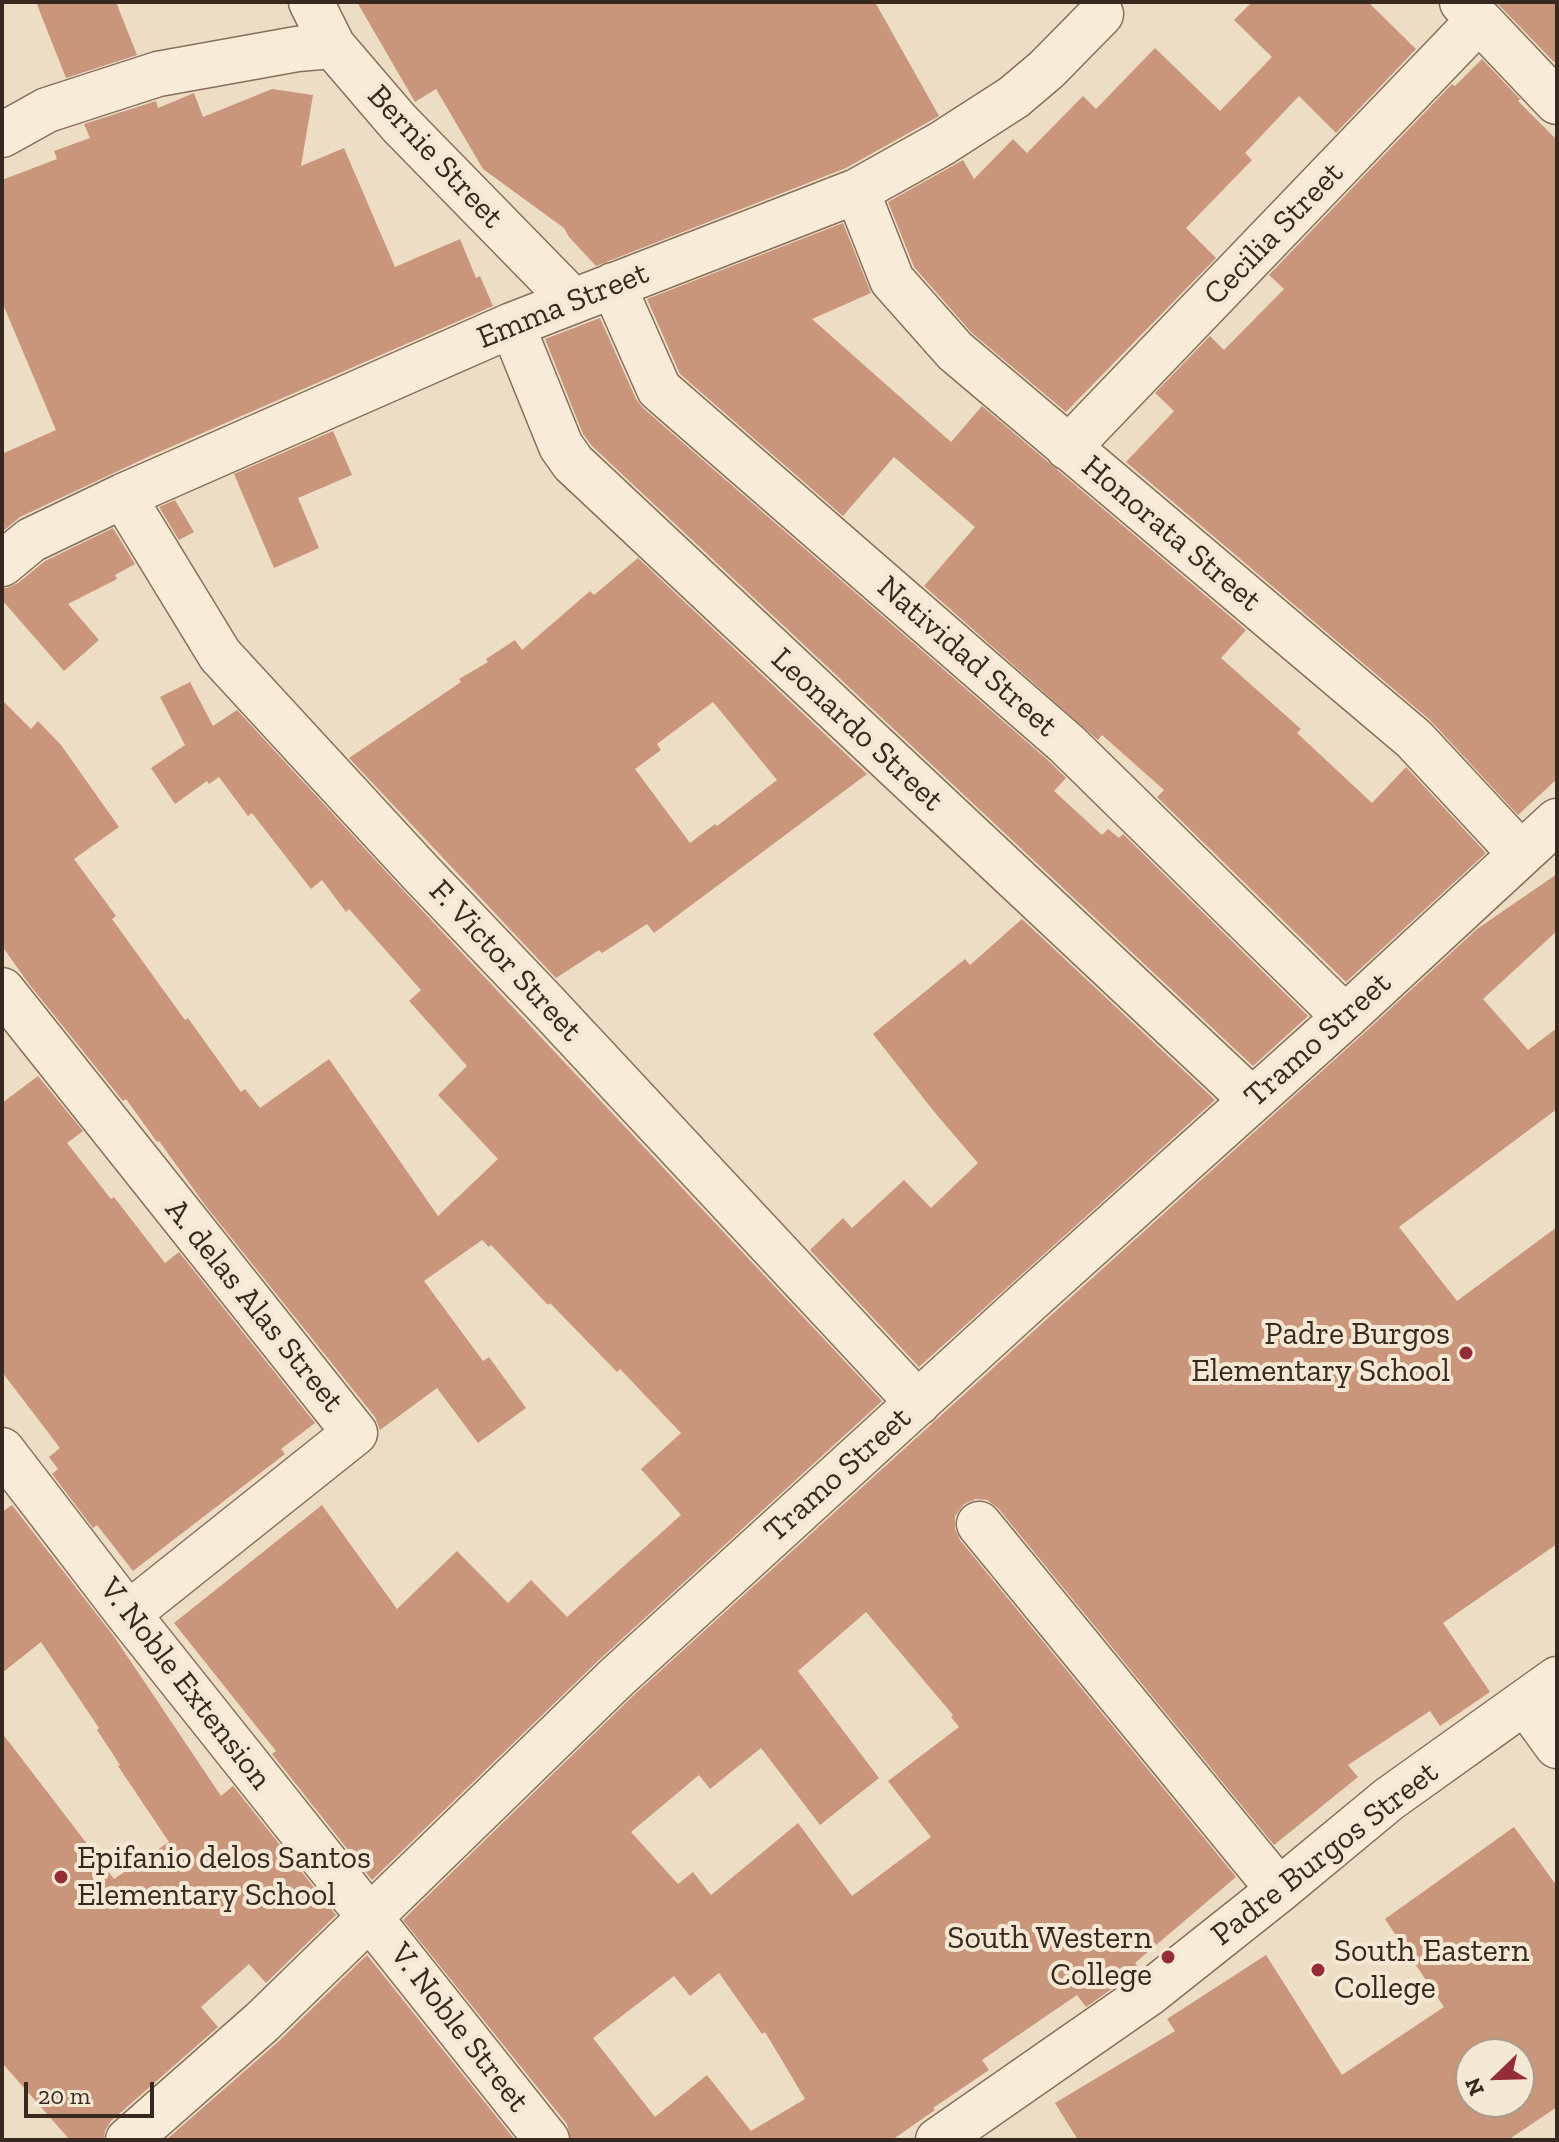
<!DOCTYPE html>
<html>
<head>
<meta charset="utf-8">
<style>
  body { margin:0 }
  #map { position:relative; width:1559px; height:2142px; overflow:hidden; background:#edddc5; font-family:"Zilla Slab",serif }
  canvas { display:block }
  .frame { position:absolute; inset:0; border:4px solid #37291f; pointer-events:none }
  .north { position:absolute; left:1455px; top:2038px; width:80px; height:80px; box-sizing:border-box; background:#f4e8d4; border:2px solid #a89c8c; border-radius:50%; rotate:247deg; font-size:22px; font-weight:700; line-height:32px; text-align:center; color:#37291f }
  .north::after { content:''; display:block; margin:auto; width:28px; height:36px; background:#942d36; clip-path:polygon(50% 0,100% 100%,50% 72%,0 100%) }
  .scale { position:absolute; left:24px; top:2082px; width:130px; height:36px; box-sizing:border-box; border:4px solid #37291f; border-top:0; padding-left:10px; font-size:24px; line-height:28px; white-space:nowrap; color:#37291f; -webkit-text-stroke:6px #f4e8d4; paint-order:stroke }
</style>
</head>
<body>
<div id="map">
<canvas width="1559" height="2142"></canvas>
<div class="frame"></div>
<div class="north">N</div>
<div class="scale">20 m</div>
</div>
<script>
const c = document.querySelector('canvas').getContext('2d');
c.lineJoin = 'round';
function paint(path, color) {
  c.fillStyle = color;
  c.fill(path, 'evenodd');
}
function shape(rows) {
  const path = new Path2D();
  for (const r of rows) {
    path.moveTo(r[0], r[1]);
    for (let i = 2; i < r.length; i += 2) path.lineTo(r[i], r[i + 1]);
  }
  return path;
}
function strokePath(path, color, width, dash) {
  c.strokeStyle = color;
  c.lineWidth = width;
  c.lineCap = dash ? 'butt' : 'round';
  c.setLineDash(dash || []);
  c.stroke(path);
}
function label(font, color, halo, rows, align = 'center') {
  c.font = font + ' "Zilla Slab",serif';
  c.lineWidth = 8;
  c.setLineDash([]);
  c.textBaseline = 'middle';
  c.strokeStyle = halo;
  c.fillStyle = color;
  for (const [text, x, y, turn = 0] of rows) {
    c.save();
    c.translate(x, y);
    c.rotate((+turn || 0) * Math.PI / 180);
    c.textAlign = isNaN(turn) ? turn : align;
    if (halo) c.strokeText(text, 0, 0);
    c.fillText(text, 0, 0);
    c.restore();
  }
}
paint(shape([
  [36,2,116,2,137,55,66,78],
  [357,2,875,2,939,116,846,168,596,266,569,237,564,228,483,169,436,89,415,102],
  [1252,2,1368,2,1416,49,1336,133,1299,96,1245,153,1252,160,1186,228,1216,258,1066,412,972,333,914,267,888,202,963,160,974,179,1013,139,1027,153,1083,96,1096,109,1155,48,1220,111,1272,57,1234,20],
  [1496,2,1557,2,1557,59,1554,62],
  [1482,59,1520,99,1518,101,1557,140,1557,779,1518,815,1430,720,1126,462,1174,411,1155,393,1210,336,1224,350,1284,289,1269,275,1452,84,1455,86],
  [272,89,313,95,301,166,344,148,395,267,460,239,476,278,480,276,493,306,150,456,20,517,2,532,2,454,56,430,2,302,2,180,57,159,54,151,90,138,84,124,156,101,158,108,194,93,203,117],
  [843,223,871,293,812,319,951,442,982,406,1246,630,1221,658,1301,729,1297,733,1372,803,1406,767,1486,853,1346,982,1157,797,1164,790,1102,735,1098,740,924,586,975,527,894,457,843,516,680,374,647,299],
  [600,318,636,399,643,408,1050,762,1066,778,1054,791,1102,835,1108,829,1119,838,1123,834,1308,1016,1253,1066,592,446,583,434,545,339],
  [333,431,352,475,298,498,319,548,274,568,234,474],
  [175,500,194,532,179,540,159,507],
  [113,528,135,564,115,575,117,579,68,604,99,640,64,671,2,600,2,588,7,588,18,583,45,561],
  [638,558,867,774,654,933,647,924,602,953,599,950,556,978,349,758,461,682,459,679,488,662,486,659,515,640,522,650,590,591,594,595],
  [713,702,777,780,717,826,715,824,690,843,635,769,661,750,657,744],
  [190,682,213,726,237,710,402,889,882,1401,600,1659,372,1880,272,1754,276,1751,174,1623,322,1505,397,1609,457,1551,508,1603,531,1580,567,1617,681,1515,641,1469,681,1433,620,1369,617,1372,550,1303,548,1305,491,1245,489,1247,482,1240,424,1281,483,1361,489,1357,526,1408,478,1443,437,1388,380,1430,375,1417,205,1205,159,1141,157,1142,126,1099,123,1101,29,984,2,946,2,700,31,729,38,721,61,745,119,827,74,859,116,916,112,919,185,1020,188,1018,241,1092,245,1089,260,1108,329,1059,438,1216,498,1159,438,1095,467,1066,409,1001,421,990,349,909,346,912,322,880,311,889,252,813,248,816,219,777,209,784,207,781,175,804,151,768,185,745,160,697],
  [1557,874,1557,931,1483,999,1528,1050,1557,1028,1557,1109,1399,1227,1457,1301,1557,1227,1557,1544,1443,1623,1490,1692,1440,1726,1430,1711,1348,1765,1358,1777,1274,1845,998,1508,987,1500,976,1499,964,1504,955,1516,955,1529,960,1540,1236,1877,1135,1963,1140,1969,1133,1974,1086,2007,1077,1995,982,2060,989,2070,933,2108,935,2110,892,2140,571,2140,567,2124,403,1920,634,1695,1048,1318,1362,1035,1477,929],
  [866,1612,953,1715,951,1717,959,1727,888,1781,931,1837,852,1896,798,1823,711,1895,693,1872,678,1884,631,1832,699,1775,710,1789,761,1748,820,1825,879,1778,798,1671],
  [719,1973,762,2034,765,2032,805,2099,751,2131,707,2075,655,2117,593,2038,674,1976,690,1996],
  [1022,919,1215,1100,919,1367,810,1250,843,1218,852,1228,904,1180,931,1208,978,1163,936,1114,873,1034,965,959,970,965],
  [38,1076,83,1131,67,1143,111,1199,114,1197,165,1263,179,1252,315,1423,281,1449,285,1454,133,1571,97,1525,93,1528,52,1474,58,1469,49,1457,60,1448,2,1372,2,1103],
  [12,1505,115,1638,221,1796,233,1786,336,1915,266,1983,249,1964,201,2007,218,2027,111,2121,105,2131,104,2140,70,2140,2,2063,2,1733,114,1879,169,1842,118,1766,120,1765,97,1730,99,1728,41,1642,2,1673,2,1512],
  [1514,1827,1557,1886,1557,2107,1508,2140,1078,2140,1055,2103,1175,2031,1167,2019,1266,1955,1342,2075,1444,2007,1385,1919],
  [1471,2054,1519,2054,1519,2102,1471,2102],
  [367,1955,515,2140,166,2140,279,2041]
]), '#c9967c');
const minor = shape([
  [311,2,333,46,399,123,573,301],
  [1462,2,1557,102],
  [2,135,47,110,158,74,297,49,333,46],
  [857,191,892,280,955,351,1414,739,1520,853],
  [613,285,659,389,1067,744,1345,1017],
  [512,325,561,446,573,463,1252,1100],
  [1068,448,1479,20],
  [123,496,220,655,420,872,543,1001,918,1403],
  [2,564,31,540,123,496,512,325,857,191,941,144,1014,97,1047,69,1101,14],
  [2,990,355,1433,128,1614],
  [2,1450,128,1614,547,2140],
  [979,1524,1279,1890],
  [1525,1702,1557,1746],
  [128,2140,262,2022,617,1677,1031,1299,1345,1017,1557,821],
  [938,2140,1148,1994,1279,1890,1389,1799,1557,1679]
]);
strokePath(minor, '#876f5b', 47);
strokePath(minor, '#f8ebd8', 44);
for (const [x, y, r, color] of [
  [1466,1353,8,"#942d36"],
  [61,1877,8,"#942d36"],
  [1168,1957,8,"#942d36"],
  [1318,1970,8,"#942d36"]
]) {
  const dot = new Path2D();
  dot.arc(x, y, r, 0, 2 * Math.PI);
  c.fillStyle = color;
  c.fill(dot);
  strokePath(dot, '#f4e8d4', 3);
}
label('32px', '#37291f', '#f4e8d4', [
  ["Bernie Street",435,157,47],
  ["Cecilia Street",1274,234,-46],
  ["Emma Street",563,306,-22],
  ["Honorata Street",1171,534,40],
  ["Natividad Street",967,657,41],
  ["Leonardo Street",857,730,43],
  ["F. Victor Street",505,961,47],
  ["Tramo Street",1318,1040,-42],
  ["A. delas Alas Street",254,1306,51],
  ["Tramo Street",838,1475,-42],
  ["V. Noble Extension",185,1684,52],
  ["Padre Burgos Street",1325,1854,-38],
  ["V. Noble Street",459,2028,52]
]);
label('32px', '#37291f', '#f4e8d4', [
  ["Padre Burgos",1450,1335],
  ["Elementary School",1450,1372],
  ["Epifanio delos Santos",77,1859,"left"],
  ["Elementary School",77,1896,"left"],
  ["South Western",1152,1939],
  ["College",1152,1976],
  ["South Eastern",1334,1952,"left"],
  ["College",1334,1989,"left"]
], 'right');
</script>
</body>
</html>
